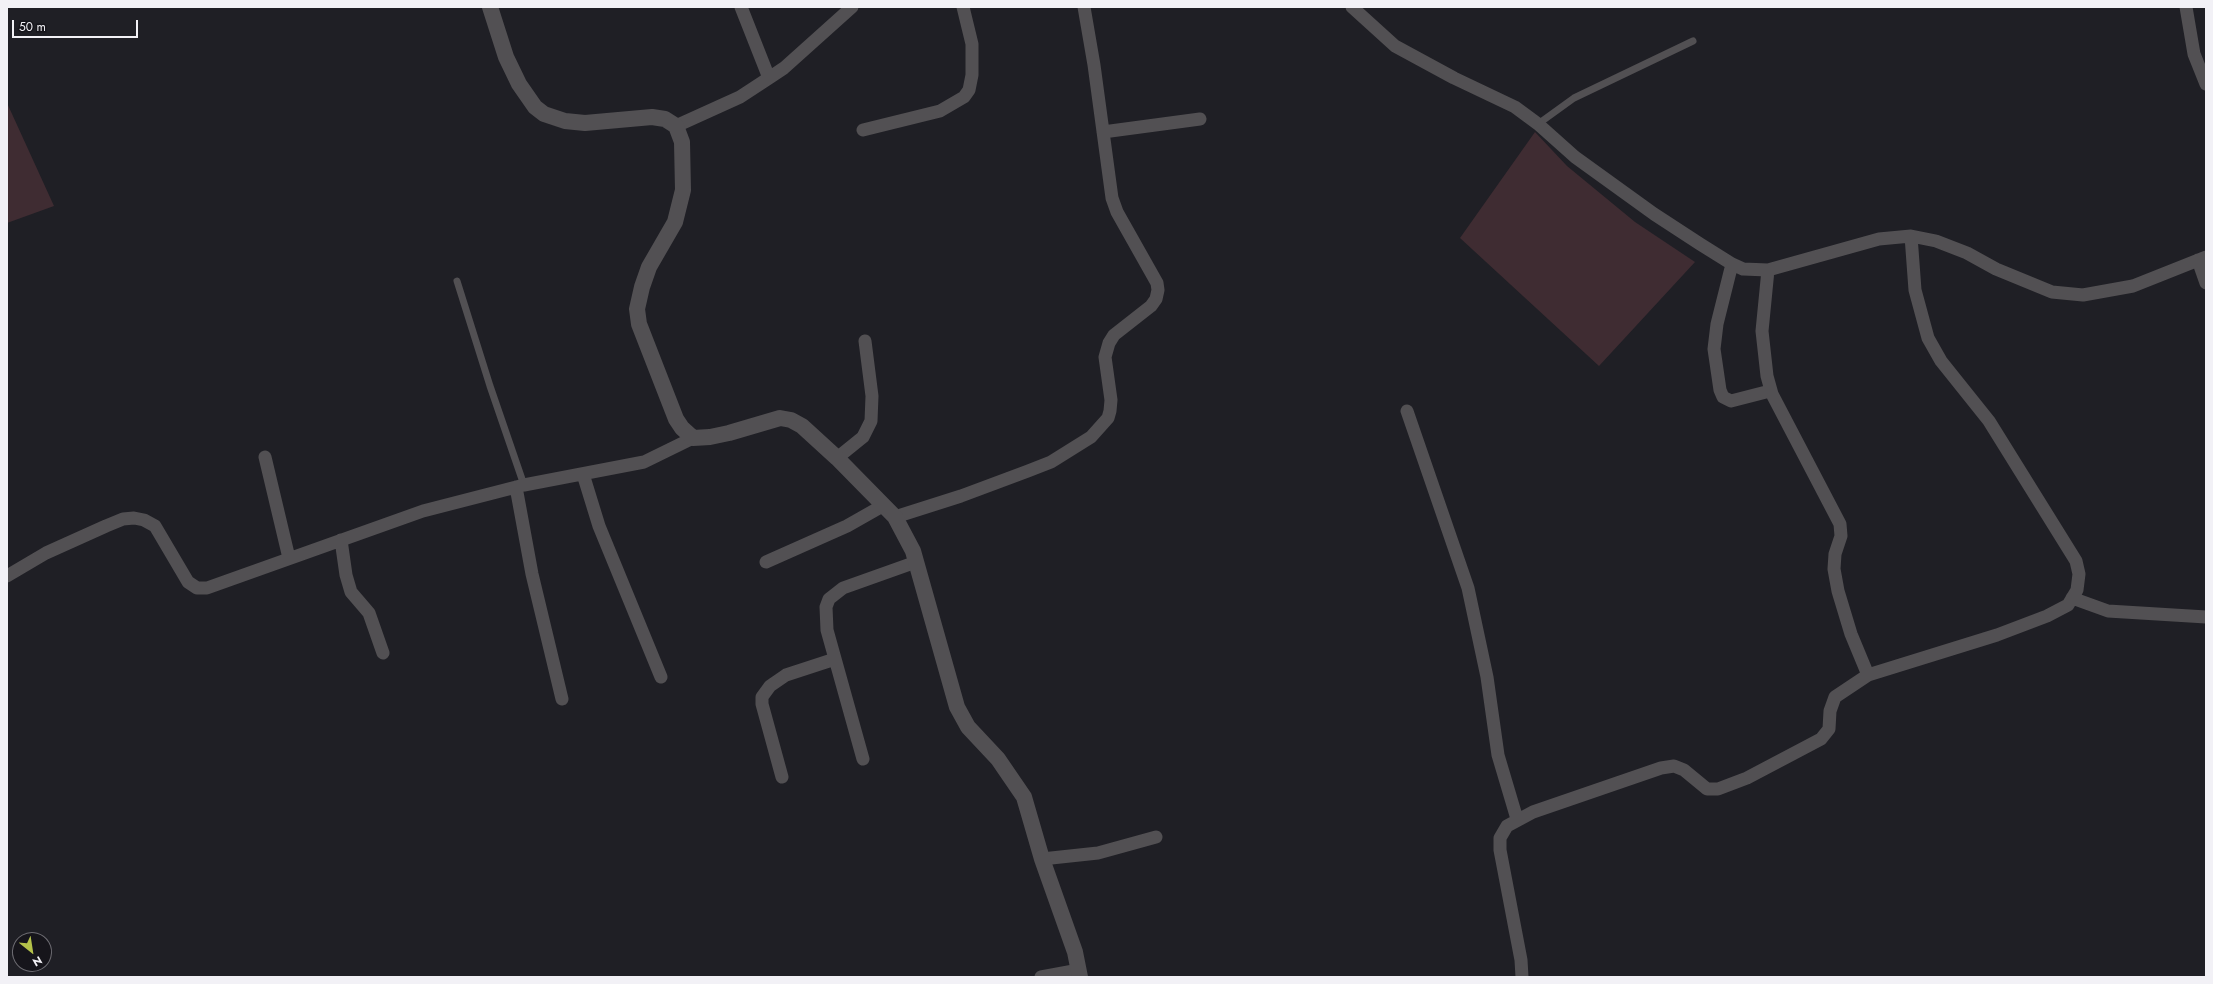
<!DOCTYPE html>
<html>
<head>
<meta charset="utf-8">
<style>
  body { margin:0 }
  #map { position:relative; width:2213px; height:984px; overflow:hidden; background:#1f1f25; font-family:Jost,sans-serif }
  canvas { display:block }
  .frame { position:absolute; inset:0; border:8px solid #f2f1f6; pointer-events:none }
  .north { position:absolute; left:12px; top:932px; width:40px; height:40px; box-sizing:border-box; background:#16151b; border:1px solid #6e6d73; border-radius:50%; rotate:150deg; font-size:11px; font-weight:700; line-height:16px; text-align:center; color:#f2f1f6 }
  .north::after { content:''; display:block; margin:auto; width:14px; height:18px; background:#b4c24a; clip-path:polygon(50% 0,100% 100%,50% 72%,0 100%) }
  .scale { position:absolute; left:12px; top:20px; width:126px; height:18px; box-sizing:border-box; border:2px solid #f2f1f6; border-top:0; padding-left:5px; font-size:12px; line-height:14px; white-space:nowrap; color:#f2f1f6; -webkit-text-stroke:3px #16151b; paint-order:stroke }
</style>
</head>
<body>
<div id="map">
<canvas width="2213" height="984"></canvas>
<div class="frame"></div>
<div class="north">N</div>
<div class="scale">50 m</div>
</div>
<script>
const c = document.querySelector('canvas').getContext('2d');
c.lineJoin = 'round';
function paint(path, color) {
  c.fillStyle = color;
  c.fill(path, 'evenodd');
}
function shape(rows) {
  const path = new Path2D();
  for (const r of rows) {
    path.moveTo(r[0], r[1]);
    for (let i = 2; i < r.length; i += 2) path.lineTo(r[i], r[i + 1]);
  }
  return path;
}
function strokePath(path, color, width, dash) {
  c.strokeStyle = color;
  c.lineWidth = width;
  c.lineCap = dash ? 'butt' : 'round';
  c.setLineDash(dash || []);
  c.stroke(path);
}
paint(shape([
  [7,103,54,206,7,223],
  [1535,132,1567,166,1635,222,1695,262,1599,366,1460,238]
]), '#3f2c32');
strokePath(shape([
  [1538,124,1574,98,1693,41],
  [457,281,490,386,524,485]
]), '#525053', 7);
strokePath(shape([
  [741,7,769,78],
  [1352,7,1395,46,1454,78,1515,107,1538,124,1575,157,1654,214,1700,244,1732,264,1743,269,1768,270,1879,239,1911,236,1936,241,1967,253,1996,269,2052,292,2083,295,2133,286,2206,257],
  [2186,7,2194,54,2206,84],
  [676,126,740,97,769,78,784,68,852,7],
  [863,130,940,111,964,97,969,90,972,75,972,44,963,7],
  [1103,132,1200,119],
  [2198,260,2206,283],
  [1732,264,1717,324,1714,349,1720,390,1723,397,1731,401,1770,391],
  [1768,270,1762,331,1767,376,1772,394,1840,524,1841,536,1835,554,1834,569,1838,591,1851,634,1868,675],
  [1407,411,1468,588,1487,677,1498,755,1517,819],
  [265,457,289,558],
  [837,458,863,437,871,421,872,396,865,341],
  [583,474,599,526,661,677],
  [516,487,532,574,562,699],
  [895,517,961,496,1028,471,1051,462,1091,437,1108,418,1110,411,1111,400,1105,357,1109,343,1114,335,1151,306,1156,299,1158,290,1157,283,1117,212,1112,198,1094,65,1084,7],
  [341,540,346,575,351,592,369,613,383,653],
  [766,562,847,526,884,505],
  [7,576,46,553,106,526,123,519,134,518,144,520,155,526,188,582,197,588,207,588,423,511,524,485,644,462,693,438],
  [2072,598,2108,611,2206,617],
  [863,759,827,630,826,607,829,599,843,588,916,562],
  [782,777,762,704,762,697,770,686,786,675,835,659],
  [1042,859,1098,853,1156,837],
  [1041,977,1079,970],
  [1522,977,1521,960,1500,850,1500,838,1507,826,1533,812,1661,768,1674,766,1684,770,1707,789,1718,789,1747,778,1821,739,1829,729,1830,711,1835,697,1868,675,1997,635,2047,616,2068,605,2077,590,2079,574,2076,561,1989,421,1941,361,1928,338,1915,290,1911,236]
]), '#525053', 13);
strokePath(shape([
  [490,7,506,57,519,84,535,107,544,114,565,121,585,123,652,117,665,119,676,126,682,142,683,190,675,222,649,267,642,287,637,309,639,324,676,419,682,428,693,438,710,437,729,433,780,418,791,420,802,426,837,458,895,517,913,551,957,707,968,727,998,759,1024,797,1042,859,1075,952,1080,977]
]), '#525053', 16);
</script>
</body>
</html>
